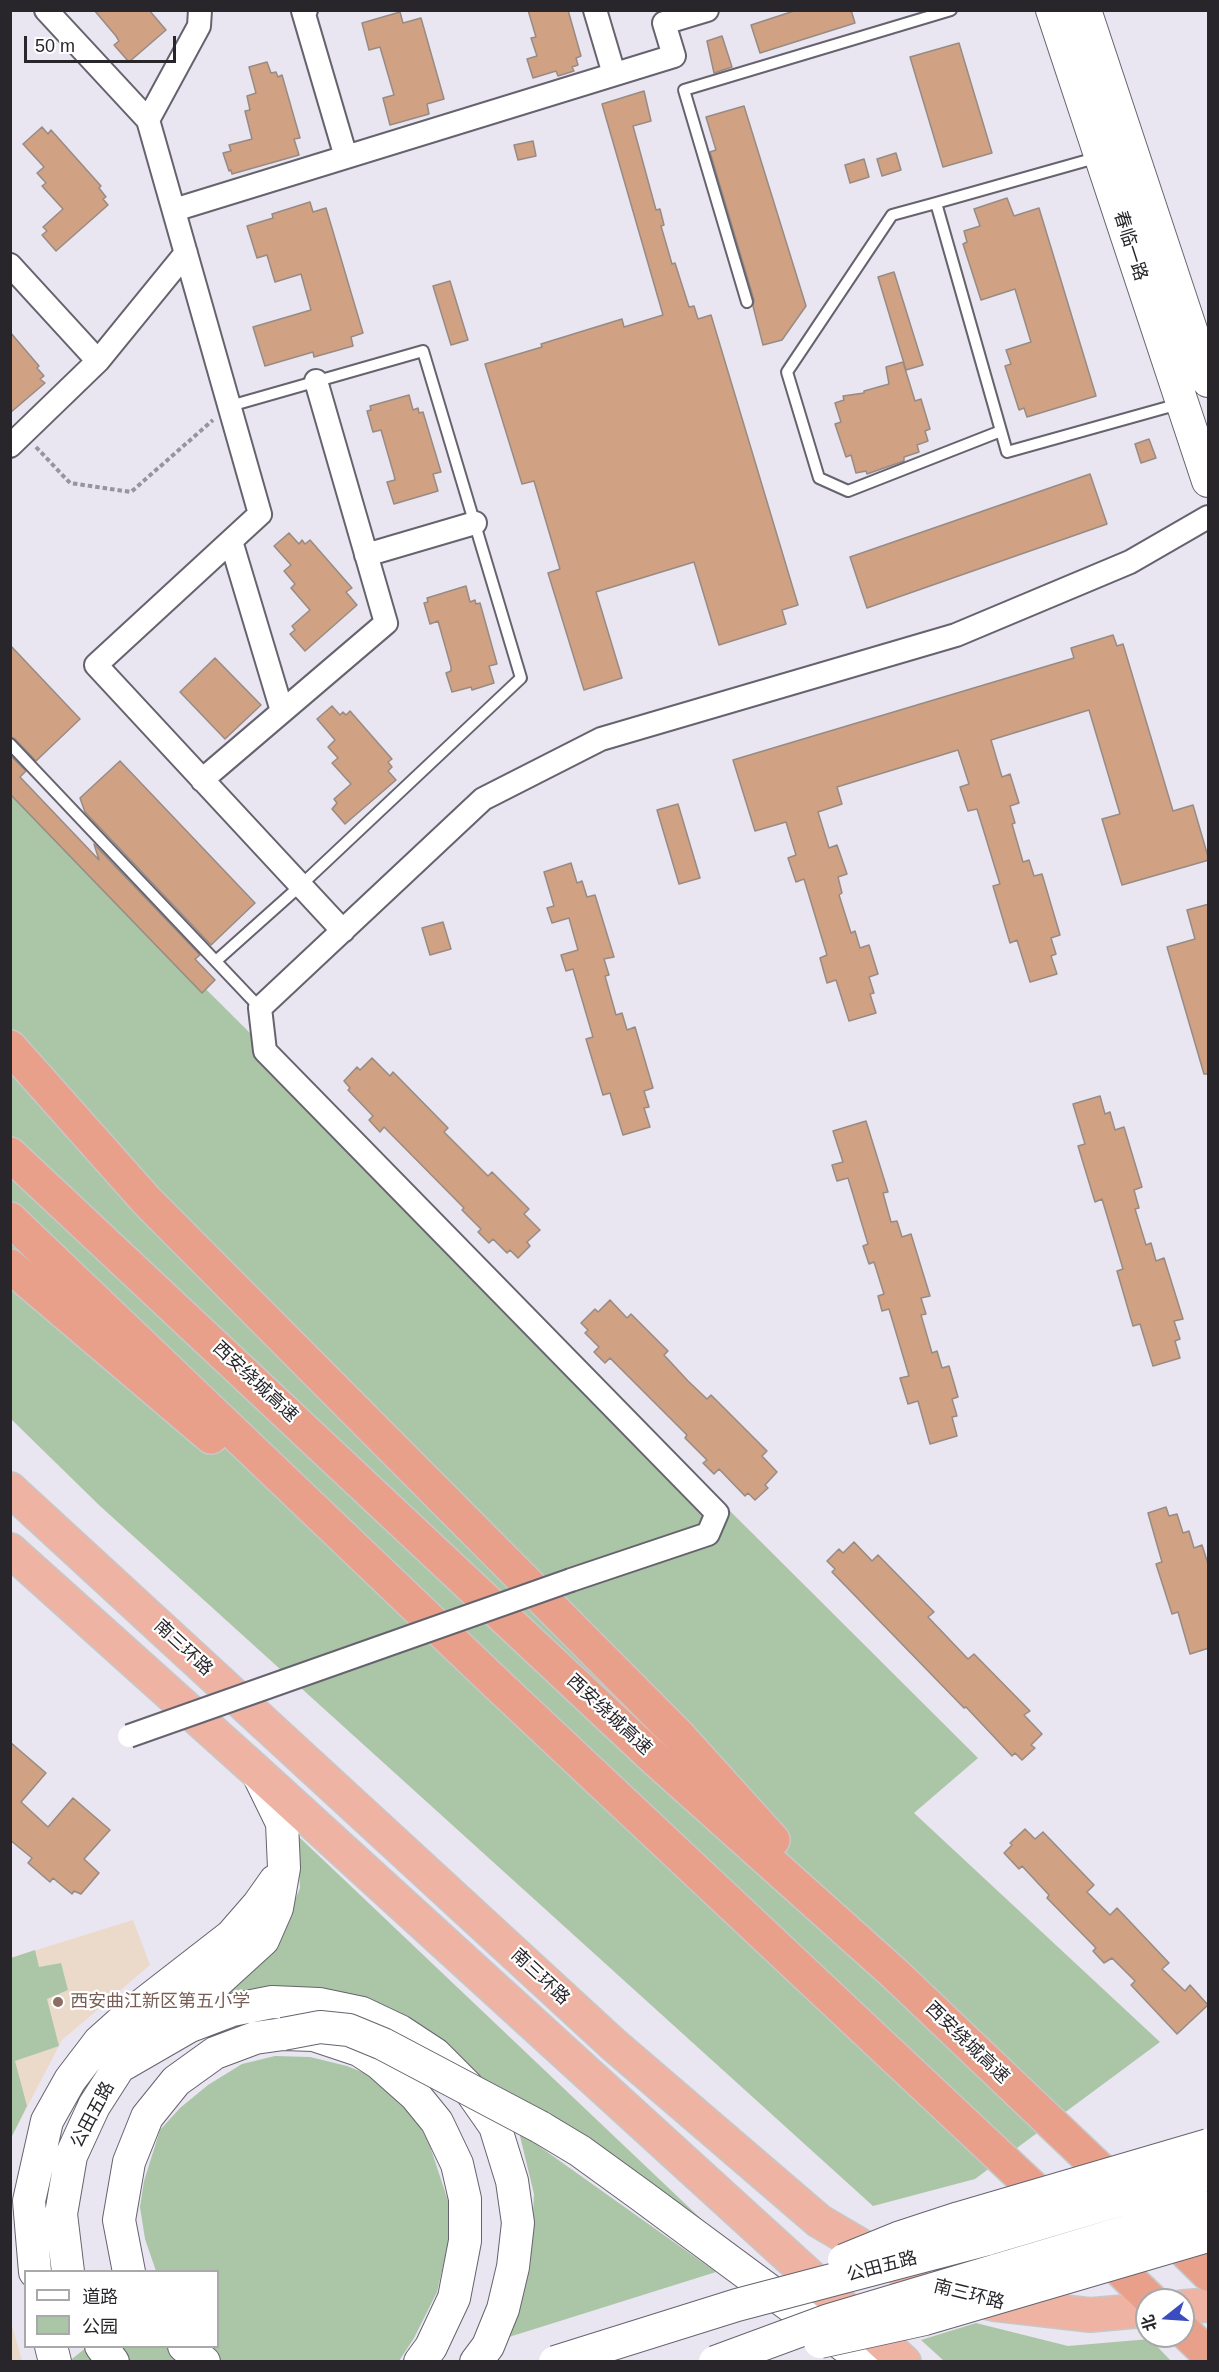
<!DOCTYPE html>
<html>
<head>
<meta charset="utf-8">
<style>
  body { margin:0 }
  #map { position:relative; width:1219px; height:2372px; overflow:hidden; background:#e9e5f1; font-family:Arial,"Noto Sans SC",sans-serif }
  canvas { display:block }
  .frame { position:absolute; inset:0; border:12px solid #28262b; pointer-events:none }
  .legend { position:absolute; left:24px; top:2270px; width:195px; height:78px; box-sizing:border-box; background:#fff; border:2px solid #a9a8aa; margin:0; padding:8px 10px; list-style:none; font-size:18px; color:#28262b }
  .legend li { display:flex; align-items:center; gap:12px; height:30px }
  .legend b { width:30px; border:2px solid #a9a8aa }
  .north { position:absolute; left:1135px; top:2288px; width:60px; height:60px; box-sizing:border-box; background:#fff; border:2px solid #a9a8aa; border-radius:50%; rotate:253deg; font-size:16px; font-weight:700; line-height:24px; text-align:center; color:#28262b }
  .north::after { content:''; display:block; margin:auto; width:21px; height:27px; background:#3b4cbf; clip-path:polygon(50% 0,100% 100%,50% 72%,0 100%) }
  .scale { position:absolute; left:24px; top:36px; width:152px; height:27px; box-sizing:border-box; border:3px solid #28262b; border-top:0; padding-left:8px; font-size:18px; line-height:21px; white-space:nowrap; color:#28262b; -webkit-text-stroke:4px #fff; paint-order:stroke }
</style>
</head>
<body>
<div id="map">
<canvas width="1219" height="2372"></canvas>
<div class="frame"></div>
<ul class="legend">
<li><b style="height:8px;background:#fff"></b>道路</li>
<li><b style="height:16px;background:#aac6a7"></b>公园</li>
</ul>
<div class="north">北</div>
<div class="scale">50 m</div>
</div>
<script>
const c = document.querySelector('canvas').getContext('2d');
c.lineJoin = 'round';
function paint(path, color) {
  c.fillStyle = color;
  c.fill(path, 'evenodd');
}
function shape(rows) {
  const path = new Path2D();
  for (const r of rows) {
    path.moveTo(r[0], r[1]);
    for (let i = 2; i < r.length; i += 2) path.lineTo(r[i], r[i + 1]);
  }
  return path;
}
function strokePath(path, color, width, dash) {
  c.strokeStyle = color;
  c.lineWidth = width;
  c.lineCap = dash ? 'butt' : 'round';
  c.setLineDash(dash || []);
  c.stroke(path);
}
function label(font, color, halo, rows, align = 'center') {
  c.font = font + ' Arial,"Noto Sans SC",sans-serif';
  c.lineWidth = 4.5;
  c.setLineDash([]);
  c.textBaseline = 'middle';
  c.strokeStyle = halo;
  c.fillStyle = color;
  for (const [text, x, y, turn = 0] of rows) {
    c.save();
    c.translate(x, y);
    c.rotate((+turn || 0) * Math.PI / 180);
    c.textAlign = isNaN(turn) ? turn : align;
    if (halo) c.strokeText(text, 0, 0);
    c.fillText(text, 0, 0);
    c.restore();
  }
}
paint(shape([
  [133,1920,150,1965,62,2040,11,2138,11,1958],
  [10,2322,11,2322,22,2361,11,2361]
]), '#ebdac9');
paint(shape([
  [10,794,978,1758,914,1813,1160,2042,975,2179,873,2206,100,1506,11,1419],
  [297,1835,737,2253,309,1989,262,1988,217,1998,281,1934,300,1888],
  [35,1950,39,1967,61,1963,68,1990,47,1999,59,2046,15,2061,27,2106,11,2138,11,1958],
  [275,2056,310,2057,347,2066,379,2079,407,2107,428,2140,449,2204,448,2244,437,2292,414,2338,399,2361,68,2362,87,2347,218,2346,218,2272,156,2271,145,2239,140,2207,144,2181,160,2130,180,2108,208,2085,242,2064],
  [519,2132,716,2272,509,2337,530,2269,534,2194],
  [976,2323,1068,2346,1150,2339,1171,2361,944,2361,921,2340]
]), '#aac6a7');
const building = shape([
  [94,10,149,10,166,30,129,62,114,45,119,41,116,36,94,10],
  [528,10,568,10,581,56,576,58,578,65,572,67,574,71,558,76,556,71,533,78,527,59,537,56,531,38,536,37,528,10],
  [797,10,851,10,855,23,760,53,751,25,797,10],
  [400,12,403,23,421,18,444,99,427,104,429,114,390,125,383,98,394,95,380,47,369,50,362,23,400,12],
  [722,36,732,67,714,73,707,41,722,36],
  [959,43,992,153,943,167,910,57,959,43],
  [267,62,271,73,276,72,278,77,282,75,300,138,294,139,299,155,232,174,231,170,229,171,223,153,231,151,229,145,252,139,245,111,250,110,247,96,256,93,249,67,267,62],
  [644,91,651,121,633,126,656,210,660,209,664,225,661,226,672,264,675,263,689,307,694,306,698,319,711,315,798,605,782,610,786,624,719,645,694,562,596,592,622,678,584,690,548,573,560,569,534,481,522,484,485,364,542,347,541,344,622,319,624,327,663,315,602,104,644,91],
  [744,106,806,306,782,340,763,345,753,306,754,300,710,152,716,150,706,117,744,106],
  [42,127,48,134,51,130,101,186,99,188,106,197,103,199,108,205,56,251,42,235,47,231,43,227,63,209,42,186,46,183,37,173,44,167,23,144,42,127],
  [533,141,536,156,518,160,514,145,533,141],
  [896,153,901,170,882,176,877,159,896,153],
  [864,159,869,177,850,183,845,165,864,159],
  [1007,198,1014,216,1039,208,1096,396,1027,417,1024,408,1019,410,1005,366,1011,364,1006,350,1031,342,1015,289,981,300,963,244,967,242,964,231,980,226,974,209,1007,198],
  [310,202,313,212,326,208,363,333,351,337,353,346,314,357,313,352,265,366,253,327,311,310,301,274,275,282,267,255,257,258,247,226,273,218,272,214,310,202],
  [894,272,923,365,906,370,878,277,894,272],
  [450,281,468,340,451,345,433,286,450,281],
  [10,332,39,366,37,368,44,376,40,379,45,383,10,413,10,332],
  [903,362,915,401,921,399,930,429,925,431,928,441,917,445,919,452,904,457,904,461,867,474,866,471,856,473,851,455,846,457,835,424,841,422,835,403,844,400,843,396,864,393,864,391,889,384,886,367,903,362],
  [409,395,413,410,418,408,419,413,423,412,441,472,433,474,438,491,394,504,387,482,395,480,394,475,381,430,373,432,367,411,371,410,370,406,409,395],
  [1149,439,1156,458,1141,463,1135,444,1149,439],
  [1090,474,1107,524,867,608,850,557,1090,474],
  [289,533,299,544,302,540,305,544,310,540,352,588,346,592,357,605,305,651,290,634,295,630,292,626,310,610,291,588,295,584,284,571,291,565,274,546,289,533],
  [466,586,470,602,475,600,476,604,480,603,497,664,489,666,494,683,472,690,471,687,452,692,446,673,451,671,451,667,438,621,430,624,424,603,428,602,427,598,466,586],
  [1113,635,1117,646,1123,644,1173,811,1193,805,1209,860,1122,885,1102,819,1120,814,1089,710,991,740,1002,777,1010,774,1019,803,1010,806,1015,823,1012,824,1023,862,1029,860,1034,876,1042,874,1060,935,1051,938,1056,954,1051,956,1057,974,1030,982,1017,940,1010,943,993,886,1000,884,977,809,968,811,960,787,969,784,958,750,837,787,842,804,818,812,829,848,837,845,847,874,838,877,842,893,839,895,851,933,855,931,860,948,869,945,878,974,869,977,874,993,870,994,876,1013,849,1021,836,980,827,983,820,958,827,955,804,879,796,882,788,858,796,855,786,822,755,831,733,760,1074,658,1071,648,1113,635],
  [10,645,80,719,36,761,15,739,10,737,10,645],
  [215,658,261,705,225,739,180,692,215,658],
  [332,706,340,715,343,712,346,715,350,711,392,759,388,762,392,767,388,771,396,780,345,824,332,809,337,803,334,799,351,784,332,763,338,758,328,747,335,740,317,719,332,706],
  [10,755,26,771,20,777,99,860,94,844,200,955,195,959,215,980,202,993,10,794,10,755],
  [120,761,255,903,211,945,85,812,80,798,120,761],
  [678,804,700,878,679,884,657,810,678,804],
  [571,863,577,883,582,881,587,897,595,895,614,957,604,959,609,975,605,976,616,1015,622,1013,627,1030,635,1027,653,1088,644,1091,649,1107,644,1108,650,1127,623,1135,610,1093,603,1095,586,1039,593,1037,573,969,566,971,561,955,578,950,569,918,552,923,547,908,554,906,544,872,571,863],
  [1209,904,1209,1074,1204,1074,1167,947,1195,939,1187,910,1209,904],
  [443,922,451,949,430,955,422,928,443,922],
  [372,1058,390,1076,393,1072,448,1128,444,1132,488,1176,492,1172,529,1209,524,1214,540,1230,527,1242,530,1246,518,1258,510,1250,507,1253,493,1239,489,1243,478,1232,481,1229,462,1210,464,1208,384,1127,380,1132,369,1120,373,1116,348,1090,350,1088,344,1081,357,1067,360,1070,372,1058],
  [1100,1096,1105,1114,1110,1112,1115,1130,1124,1127,1142,1187,1134,1190,1139,1208,1135,1209,1146,1245,1151,1243,1156,1261,1164,1258,1183,1319,1174,1321,1180,1339,1175,1341,1180,1358,1153,1366,1140,1324,1133,1326,1117,1271,1123,1269,1102,1199,1095,1202,1078,1146,1085,1144,1073,1104,1100,1096],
  [866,1121,888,1192,883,1193,891,1222,897,1221,902,1237,911,1234,930,1296,921,1298,926,1314,921,1315,932,1353,937,1351,942,1368,949,1366,958,1397,952,1399,957,1416,952,1417,957,1436,930,1444,918,1401,908,1404,900,1378,909,1376,889,1309,882,1311,878,1296,884,1294,874,1262,869,1264,863,1246,868,1244,848,1178,837,1181,832,1165,843,1162,833,1131,866,1121],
  [610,1300,627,1318,631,1314,668,1351,664,1355,688,1381,707,1399,711,1395,767,1451,762,1456,777,1472,765,1485,768,1488,755,1500,748,1493,745,1496,719,1469,714,1474,703,1463,707,1460,685,1438,687,1435,610,1358,605,1363,594,1352,599,1347,585,1333,588,1330,581,1323,595,1309,598,1312,610,1300],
  [1166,1507,1169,1516,1177,1514,1183,1533,1189,1531,1194,1548,1202,1545,1209,1567,1209,1648,1190,1654,1178,1612,1172,1614,1156,1564,1162,1562,1148,1513,1166,1507],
  [854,1542,872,1561,878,1555,934,1612,928,1617,968,1659,974,1654,1030,1711,1024,1715,1042,1734,1031,1745,1035,1748,1022,1760,1015,1753,1012,1756,966,1707,964,1708,832,1572,835,1569,827,1561,839,1549,843,1553,854,1542],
  [10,1742,46,1773,21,1802,48,1827,73,1798,110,1830,84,1859,99,1873,81,1894,74,1891,72,1894,53,1878,50,1882,28,1863,32,1858,10,1840,10,1742],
  [1025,1829,1035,1839,1043,1832,1094,1885,1087,1892,1110,1915,1117,1908,1169,1963,1162,1969,1185,1991,1190,1985,1208,2005,1177,2034,1131,1985,1135,1981,1112,1958,1104,1963,1093,1951,1096,1948,1047,1898,1049,1895,1022,1866,1019,1869,1004,1853,1012,1845,1010,1843,1025,1829]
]);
paint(building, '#d0a183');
strokePath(building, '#978b84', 1.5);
const service = shape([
  [1099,157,936,203,1007,452,1179,404],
  [936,203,892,215,787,372,819,478,848,491,1001,431],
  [747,302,684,90,951,10],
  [10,744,260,1008],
  [216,961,300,886,521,678,423,351,230,406]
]);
const minor = shape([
  [46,10,148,120],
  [200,10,199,26,148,120,260,514,96,665,343,931],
  [306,10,303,11,346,157],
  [595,10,614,74],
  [174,210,674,56,664,23,707,10],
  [10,265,98,361],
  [10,446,98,361,186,253],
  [231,541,282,711],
  [366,555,475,523],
  [202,780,386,623,316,381],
  [571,1580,708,1534,717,1513,265,1051,260,1008,483,799,601,739,956,635,1130,562,1208,517]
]);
const secondary = shape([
  [1052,10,1208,481],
  [1085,10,1208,381],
  [119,2067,190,2026,232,2010,272,2002,319,2004,362,2013,400,2031,435,2054,467,2086,495,2126,512,2181,518,2223,513,2267,503,2309,488,2346,476,2362],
  [540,2127,580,2151,642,2196,866,2362],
  [35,2272,29,2201,47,2121,70,2080,99,2042,128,2016,231,1936,258,1905,275,1881],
  [68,2272,61,2214,71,2156,94,2106,119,2067,171,2015,218,1981,263,1940,277,1908,284,1868,282,1823,259,1776],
  [129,2272,119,2220,129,2162,147,2117,176,2081,215,2053,255,2038,283,2034,314,2035,359,2050,379,2063,415,2095,437,2122,457,2164,465,2199,465,2241,454,2298,431,2347,420,2362],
  [51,2346,55,2362],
  [101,2346,113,2362],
  [184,2346,204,2362]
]);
const trunk = shape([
  [10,1489,614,2045,819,2221,933,2288,994,2304,1090,2315,1147,2310],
  [10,1550,256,1771,904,2362],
  [1183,2307,1208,2305]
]);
const motorway = shape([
  [10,1047,147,1201,680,1737,773,1840],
  [10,1154,655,1759,895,1974,1124,2192],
  [10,1219,498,1685,1059,2212],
  [10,1266,211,1437],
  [1159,2226,1208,2274],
  [1094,2245,1151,2300],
  [1183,2330,1208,2354]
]);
strokePath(service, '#66636e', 14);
strokePath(minor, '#66636e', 26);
strokePath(secondary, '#66636e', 34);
strokePath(trunk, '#c7c7c8', 36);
strokePath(motorway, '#c7c7c8', 36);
strokePath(shape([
  [36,447,70,483,131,492,213,420]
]), '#97949d', 4, [4.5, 3]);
strokePath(service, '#fff', 10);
strokePath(minor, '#fff', 22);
strokePath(secondary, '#fff', 32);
strokePath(trunk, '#eeb3a2', 33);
strokePath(motorway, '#e9a08b', 33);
const minorBridge = shape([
  [129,1736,571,1580]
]);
const secondaryBridge = shape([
  [283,2034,320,2027,349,2030,383,2044,540,2127],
  [844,2260,898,2238,959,2218,1208,2145],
  [820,2342,925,2319,1208,2236],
  [555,2362,737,2305,988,2239,1208,2174],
  [715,2362,829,2320,1208,2207]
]);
strokePath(minorBridge, '#66636e', 26, []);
strokePath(secondaryBridge, '#66636e', 34, []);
strokePath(minorBridge, '#fff', 22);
strokePath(secondaryBridge, '#fff', 32);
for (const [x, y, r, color] of [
  [58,2002,6,"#8d6e63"]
]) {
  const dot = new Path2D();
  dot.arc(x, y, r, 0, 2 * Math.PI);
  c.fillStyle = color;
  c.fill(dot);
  strokePath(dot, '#fff', 2);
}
label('18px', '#28262b', '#fff', [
  ["春临一路",1130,246,72],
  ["西安绕城高速",255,1382,43],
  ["南三环路",183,1648,43],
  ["西安绕城高速",609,1715,43],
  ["南三环路",540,1977,43],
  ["西安绕城高速",967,2043,44],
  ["公田五路",93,2115,-62],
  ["公田五路",882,2267,-15],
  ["南三环路",969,2295,14]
]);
label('18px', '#785e54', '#fff', [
  ["西安曲江新区第五小学",70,2002]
], 'left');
</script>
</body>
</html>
